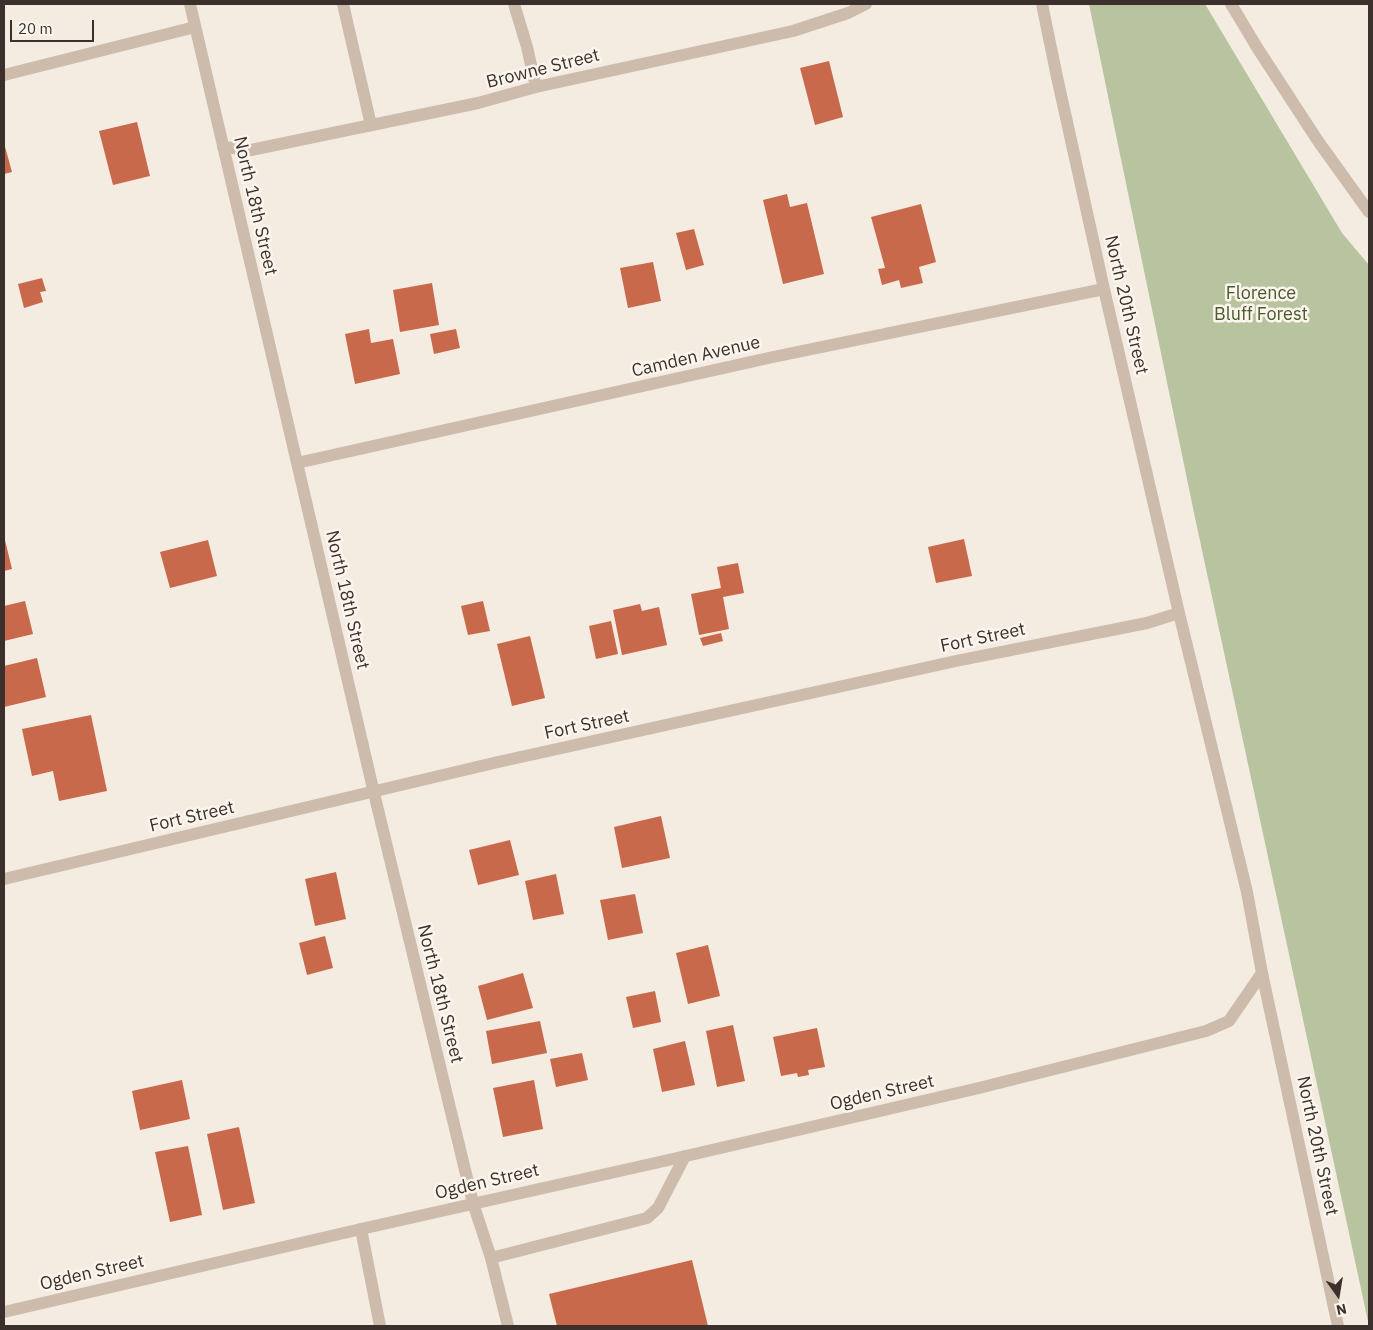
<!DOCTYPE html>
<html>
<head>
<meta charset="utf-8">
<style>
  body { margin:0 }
  #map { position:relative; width:1373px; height:1330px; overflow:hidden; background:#f4ebe1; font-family:"IBM Plex Sans",sans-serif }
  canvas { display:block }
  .frame { position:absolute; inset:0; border:5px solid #3b302b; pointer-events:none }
  .north { position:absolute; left:1313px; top:1270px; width:50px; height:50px; -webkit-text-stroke:4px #fbf5ee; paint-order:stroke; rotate:167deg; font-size:14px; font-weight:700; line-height:20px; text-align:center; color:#3b302b }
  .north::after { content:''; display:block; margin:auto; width:18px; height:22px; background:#3b302b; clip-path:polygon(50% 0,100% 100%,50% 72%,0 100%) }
  .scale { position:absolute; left:10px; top:20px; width:84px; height:22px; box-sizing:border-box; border:2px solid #3b302b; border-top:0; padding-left:6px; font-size:15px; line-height:18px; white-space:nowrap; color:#3b302b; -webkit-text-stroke:4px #fbf5ee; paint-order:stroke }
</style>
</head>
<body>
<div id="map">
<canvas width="1373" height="1330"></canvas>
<div class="frame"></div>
<div class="north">N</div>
<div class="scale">20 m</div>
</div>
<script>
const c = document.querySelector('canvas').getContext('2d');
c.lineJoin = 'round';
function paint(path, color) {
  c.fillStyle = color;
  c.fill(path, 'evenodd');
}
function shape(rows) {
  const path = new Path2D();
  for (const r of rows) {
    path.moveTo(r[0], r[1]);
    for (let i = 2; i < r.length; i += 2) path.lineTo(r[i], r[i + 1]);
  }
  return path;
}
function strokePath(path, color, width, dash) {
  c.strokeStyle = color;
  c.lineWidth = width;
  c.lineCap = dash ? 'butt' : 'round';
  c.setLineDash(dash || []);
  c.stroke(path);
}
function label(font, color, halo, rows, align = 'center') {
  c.font = font + ' "IBM Plex Sans",sans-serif';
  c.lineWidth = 5;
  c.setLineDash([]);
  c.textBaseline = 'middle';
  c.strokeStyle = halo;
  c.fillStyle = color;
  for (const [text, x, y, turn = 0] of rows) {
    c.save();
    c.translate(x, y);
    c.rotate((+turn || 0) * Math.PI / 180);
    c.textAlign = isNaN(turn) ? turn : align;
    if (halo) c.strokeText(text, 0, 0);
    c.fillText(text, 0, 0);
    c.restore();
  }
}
paint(shape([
  [1089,4,1205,4,1342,233,1369,265,1369,1326,1194,513]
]), '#b8c4a0');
paint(shape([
  [829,61,843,117,815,125,800,68],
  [137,122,150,176,113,185,99,131],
  [4,143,12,172,4,174],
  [787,194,790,207,807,203,824,274,783,284,763,200],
  [921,204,936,262,919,267,923,283,901,288,899,280,882,285,878,269,885,268,871,217],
  [694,229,704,265,686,270,676,233],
  [653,262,661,301,628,308,620,268],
  [42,278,46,291,40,292,43,302,24,308,18,284],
  [432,283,439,325,400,332,393,290],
  [369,329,371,343,393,339,400,374,355,384,345,334],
  [456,329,460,348,434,354,430,334],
  [4,536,12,569,4,571],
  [964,539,972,576,936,583,928,547],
  [208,540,217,576,170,588,160,552],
  [738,563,744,593,723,597,729,629,699,635,691,594,721,588,717,567],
  [25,601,33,634,4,641,4,606],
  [483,601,490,631,468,635,461,606],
  [640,604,642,611,659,607,667,645,622,655,613,610],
  [611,621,618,654,596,659,589,626],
  [721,633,723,641,703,646,700,638],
  [530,636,545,698,512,706,497,644],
  [37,658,46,697,4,707,4,666],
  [91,715,107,791,59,801,53,771,32,776,22,729],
  [661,816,670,858,622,868,614,827],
  [510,840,519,875,478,885,469,850],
  [336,872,346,919,315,926,305,879],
  [556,874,564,914,533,920,525,881],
  [635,894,643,933,608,940,600,900],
  [325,936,333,968,307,975,299,943],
  [708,945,720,996,688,1004,676,953],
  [523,973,533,1008,487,1020,478,986],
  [655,991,661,1022,633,1028,626,997],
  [540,1021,547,1053,492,1064,486,1031],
  [733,1025,745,1081,717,1087,706,1031],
  [817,1028,825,1067,808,1070,809,1075,798,1077,797,1073,781,1076,773,1037],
  [685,1041,695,1085,662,1092,653,1049],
  [582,1053,588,1080,556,1087,550,1059],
  [182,1080,190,1119,140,1130,132,1091],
  [534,1080,543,1129,503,1137,493,1088],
  [239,1127,255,1203,223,1210,207,1134],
  [188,1146,202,1215,170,1222,155,1152],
  [692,1260,708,1326,557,1326,549,1294]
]), '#c8694b');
strokePath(shape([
  [190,4,374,793,473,1203,491,1258,508,1326],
  [343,4,371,125],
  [514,4,527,47,536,87],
  [1042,4,1057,77,1104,289,1179,613,1247,892,1262,973,1338,1326],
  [1231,4,1258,49,1318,141,1369,212],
  [4,75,195,27],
  [223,147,251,150,478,103,536,87,793,31,848,13,866,4],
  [297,463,773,357,1104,289],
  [4,879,498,762,956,661,1147,623,1179,613],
  [361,1229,380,1326],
  [491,1258,647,1218,658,1208,685,1156],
  [4,1312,361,1229,673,1159,979,1088,1206,1031,1229,1021,1262,973]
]), '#cdbbac', 12);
label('18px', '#3b302b', '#fbf5ee', [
  ["Browne Street",543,69,-14],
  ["North 18th Street",255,206,77],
  ["North 20th Street",1126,305,77],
  ["Camden Avenue",696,357,-13],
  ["North 18th Street",347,600,77],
  ["Fort Street",983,638,-12],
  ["Fort Street",587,725,-12],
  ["Fort Street",192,817,-13],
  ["North 18th Street",440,994,76],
  ["Ogden Street",882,1093,-13],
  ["North 20th Street",1317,1146,78],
  ["Ogden Street",487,1182,-13],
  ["Ogden Street",92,1273,-13]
]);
label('18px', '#4a5a2e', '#fbf5ee', [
  ["Florence",1261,294],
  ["Bluff Forest",1261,315]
]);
</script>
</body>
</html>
